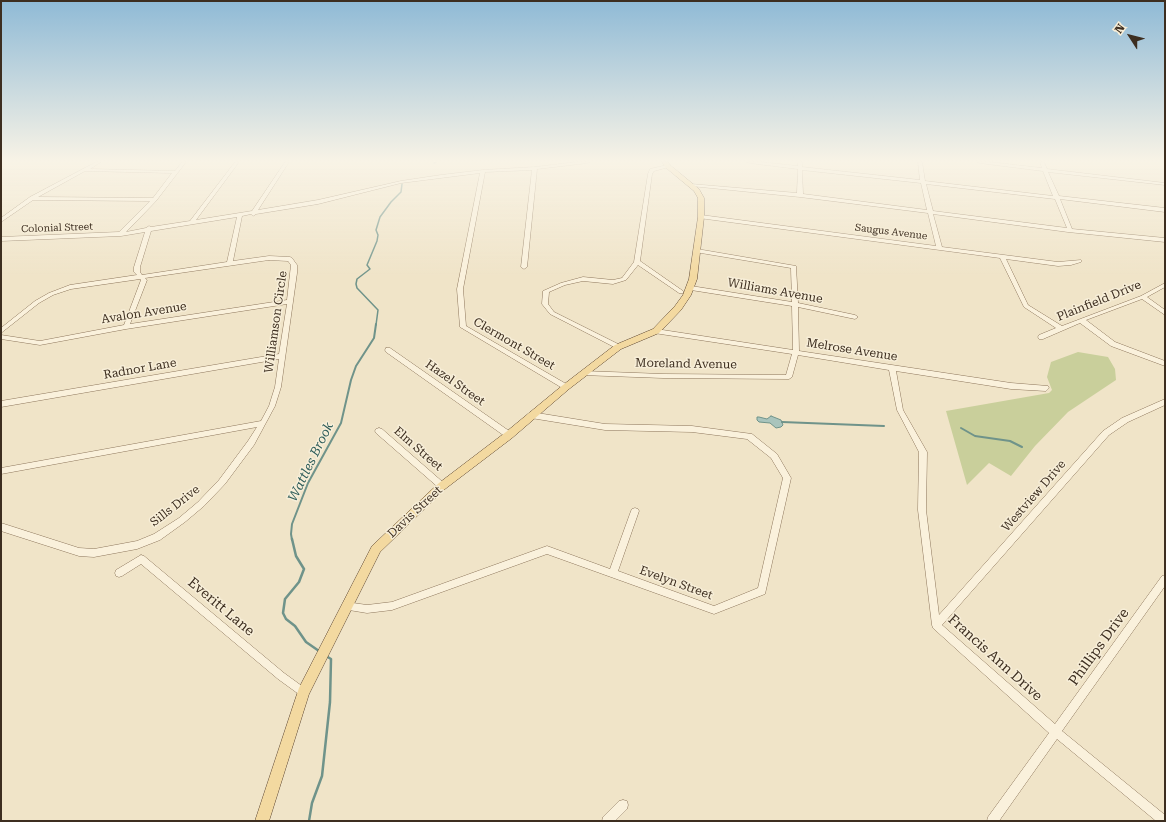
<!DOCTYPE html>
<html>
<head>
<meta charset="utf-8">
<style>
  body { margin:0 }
  #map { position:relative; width:1166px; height:822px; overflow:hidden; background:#f0e4c8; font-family:"Roboto Serif",serif }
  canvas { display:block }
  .frame { position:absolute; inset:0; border:2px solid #3d2e20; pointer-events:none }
  .north { position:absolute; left:1110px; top:16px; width:40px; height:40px; -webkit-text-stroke:3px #f7eed8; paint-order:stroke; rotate:306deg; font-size:11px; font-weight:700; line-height:16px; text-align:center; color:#3d2e20 }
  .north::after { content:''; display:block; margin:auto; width:14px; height:18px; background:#3d2e20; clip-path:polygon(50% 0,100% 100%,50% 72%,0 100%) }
</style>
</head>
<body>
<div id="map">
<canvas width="1166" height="822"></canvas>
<div class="frame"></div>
<div class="north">N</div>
</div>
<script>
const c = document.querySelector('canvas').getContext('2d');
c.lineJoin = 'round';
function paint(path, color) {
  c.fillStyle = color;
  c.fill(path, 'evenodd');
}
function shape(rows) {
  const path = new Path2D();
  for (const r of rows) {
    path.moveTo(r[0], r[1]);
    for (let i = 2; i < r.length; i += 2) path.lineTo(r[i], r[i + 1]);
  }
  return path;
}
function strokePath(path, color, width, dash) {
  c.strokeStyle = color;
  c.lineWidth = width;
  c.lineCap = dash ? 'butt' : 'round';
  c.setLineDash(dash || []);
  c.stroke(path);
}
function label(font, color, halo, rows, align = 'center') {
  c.font = font + ' "Roboto Serif",serif';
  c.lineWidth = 3;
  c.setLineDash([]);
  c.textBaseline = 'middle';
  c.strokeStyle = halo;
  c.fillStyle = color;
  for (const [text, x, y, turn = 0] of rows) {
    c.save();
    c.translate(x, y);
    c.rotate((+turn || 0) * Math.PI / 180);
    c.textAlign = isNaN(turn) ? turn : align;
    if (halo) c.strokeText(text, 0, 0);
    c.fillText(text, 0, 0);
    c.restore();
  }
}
paint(shape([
  [1078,352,1108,357,1115,369,1116,380,1068,412,1035,446,1011,476,989,463,967,485,946,411,1049,393,1052,390,1047,377,1051,362]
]), '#c9cf9b');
const water = shape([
  [771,416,781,420,783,425,781,427,776,428,770,423,759,422,757,420,757,417,759,417,767,419,771,416]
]);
paint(water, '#a9c4bc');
strokePath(water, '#6f938a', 1);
strokePath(shape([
  [434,163,436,162],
  [376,325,378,310,357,288,356,284,357,279,370,269,367,265,377,241,378,235,376,230,380,217,391,202,401,192,402,184]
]), '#6f938a', 1.5);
strokePath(shape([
  [782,422,884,426],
  [961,428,975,436,1010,441,1022,447],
  [292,540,291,534,292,524,308,483,341,423,351,380,356,366,374,338,376,324]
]), '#6f938a', 2);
strokePath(shape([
  [292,539,296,556,304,569,299,582,285,599,283,613,286,619,295,626,306,642,319,651],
  [309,821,312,803,322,776,330,702,331,659,326,656]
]), '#6f938a', 2.5);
const minor = shape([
  [96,162,101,162,90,169,175,171,182,162,186,162,156,201,126,232,146,228,149,226,151,227,190,221,235,162,239,162,196,220,252,211,285,162,289,162,258,210,318,200,401,181,441,175,483,170,535,167,576,162,590,162,588,163,537,169,527,267,524,269,521,267,532,170,485,172,463,289,466,326,568,385,569,387,566,390,564,389,460,327,457,289,480,173,401,183,318,204,256,214,253,216,251,214,242,216,233,261,269,256,290,257,292,258,297,265,297,273,281,387,275,406,254,445,225,484,204,506,185,522,160,540,137,549,94,557,79,556,1,531,1,523,79,548,94,549,137,541,154,534,179,518,198,502,219,480,248,441,257,427,1,474,1,468,261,421,269,406,275,387,279,359,1,407,1,401,279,354,287,304,126,329,40,345,1,339,1,335,40,341,124,325,141,280,140,279,71,289,53,295,39,303,1,333,1,328,35,301,49,293,70,285,137,275,134,272,134,267,145,232,121,236,1,241,1,237,119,232,150,201,33,200,1,222,1,218,30,197,96,162],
  [85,171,172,173,153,198,38,197,85,171],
  [237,217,227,262,142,275,140,272,140,267,151,231,237,217],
  [269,260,288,261,291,265,287,300,130,324,147,280,145,278,269,260],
  [747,162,761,162,798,166,798,162,802,162,802,167,920,180,918,162,922,162,925,181,1053,196,1043,171,979,163,977,162,990,162,1042,168,1040,162,1044,162,1047,169,1165,183,1165,185,1048,172,1059,196,1165,208,1165,212,1060,199,1072,229,1165,238,1165,242,1068,232,933,214,942,247,1058,262,1081,260,1081,262,1071,265,1058,266,1006,259,1028,305,1062,326,1141,296,1165,283,1165,287,1147,297,1165,310,1165,315,1142,299,1086,320,1115,342,1165,361,1165,366,1111,346,1080,323,1043,339,1039,339,1038,337,1039,335,1056,328,1024,307,1000,258,699,218,698,217,701,215,936,246,928,213,800,197,691,186,689,185,691,184,797,193,798,169,749,163,747,162],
  [802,170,921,183,927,210,803,194,802,170],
  [926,184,1055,199,1067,228,933,211,926,184],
  [667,165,669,165,669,167,654,171,652,174,640,261,683,291,683,293,679,293,638,265,626,280,613,284,583,281,565,285,549,292,548,304,554,312,620,345,621,347,618,349,550,314,542,304,543,291,561,283,583,277,613,280,622,278,634,262,648,174,650,169,667,165],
  [697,249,796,266,798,303,855,315,858,317,855,319,798,307,799,351,1011,383,1048,386,1049,388,1046,391,1011,389,896,371,903,410,927,452,926,510,939,615,1103,431,1122,418,1165,399,1165,405,1128,422,1109,435,942,625,1055,724,1162,576,1165,575,1165,586,1062,731,1165,815,1165,821,1156,821,1057,739,999,821,987,821,988,817,1049,733,933,628,932,625,918,510,919,452,897,410,889,370,798,355,792,377,789,379,663,378,581,375,580,373,583,371,663,374,786,375,792,354,654,333,653,331,656,329,793,350,792,306,691,290,688,288,691,286,792,302,791,268,695,252,695,250,697,249],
  [386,348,390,348,512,433,513,435,512,437,506,437,386,352,385,350,386,348],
  [531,412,605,424,692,426,752,434,777,454,791,478,765,594,714,614,547,554,392,610,367,613,343,609,342,606,343,603,346,602,367,605,392,602,547,546,610,569,631,511,632,509,635,508,638,509,639,511,618,571,714,606,758,588,783,478,771,458,747,439,692,432,605,430,531,418,529,417,527,415,529,413,531,412],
  [379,428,382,429,445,484,446,486,445,488,442,489,439,488,376,433,375,431,376,429,379,428],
  [141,555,144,556,284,673,306,689,308,692,306,695,303,697,300,695,278,679,141,564,122,576,119,577,116,576,115,573,116,570,141,555],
  [623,800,627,801,628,805,627,809,615,821,602,821,603,817,619,801,623,800]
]);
const major = shape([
  [662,162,668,162,670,165,699,189,704,198,704,217,697,279,691,295,681,310,659,333,621,349,569,389,512,438,445,489,380,552,309,694,269,821,255,821,299,688,372,546,439,483,506,432,563,385,615,345,653,329,675,306,683,295,689,279,698,217,698,198,694,191,665,167,662,162]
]);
strokePath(minor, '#8d765c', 1);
strokePath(major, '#5b4430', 1);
paint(minor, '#faf1dc');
paint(major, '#f3d9a0');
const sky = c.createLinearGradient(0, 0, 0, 277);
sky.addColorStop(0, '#8fbad6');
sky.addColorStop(0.58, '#f8f3e6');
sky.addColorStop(1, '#f8f3e600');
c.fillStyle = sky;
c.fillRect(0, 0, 1166, 277);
label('10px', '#3d2e20', '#f7eed8', [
  ["Colonial Street",57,228,-2],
  ["Saugus Avenue",891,232,7]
]);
label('12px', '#3d2e20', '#f7eed8', [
  ["Williams Avenue",775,291,10],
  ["Plainfield Drive",1099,301,-22],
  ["Avalon Avenue",144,313,-9],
  ["Williamson Circle",276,322,-82],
  ["Clermont Street",514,344,30],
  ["Melrose Avenue",852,350,9],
  ["Moreland Avenue",686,364,1],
  ["Radnor Lane",140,369,-10],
  ["Hazel Street",455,383,35],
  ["Elm Street",418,449,41],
  ["Westview Drive",1034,496,-49],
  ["Sills Drive",175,506,-38],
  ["Davis Street",415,512,-43],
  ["Evelyn Street",676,583,20]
]);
label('italic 13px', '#2f5d5a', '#f7eed8', [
  ["Wattles Brook",311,462,-64]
]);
label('14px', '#3d2e20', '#f7eed8', [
  ["Everitt Lane",221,607,40],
  ["Phillips Drive",1099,647,-54],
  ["Francis Ann Drive",995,658,42]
]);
</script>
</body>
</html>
